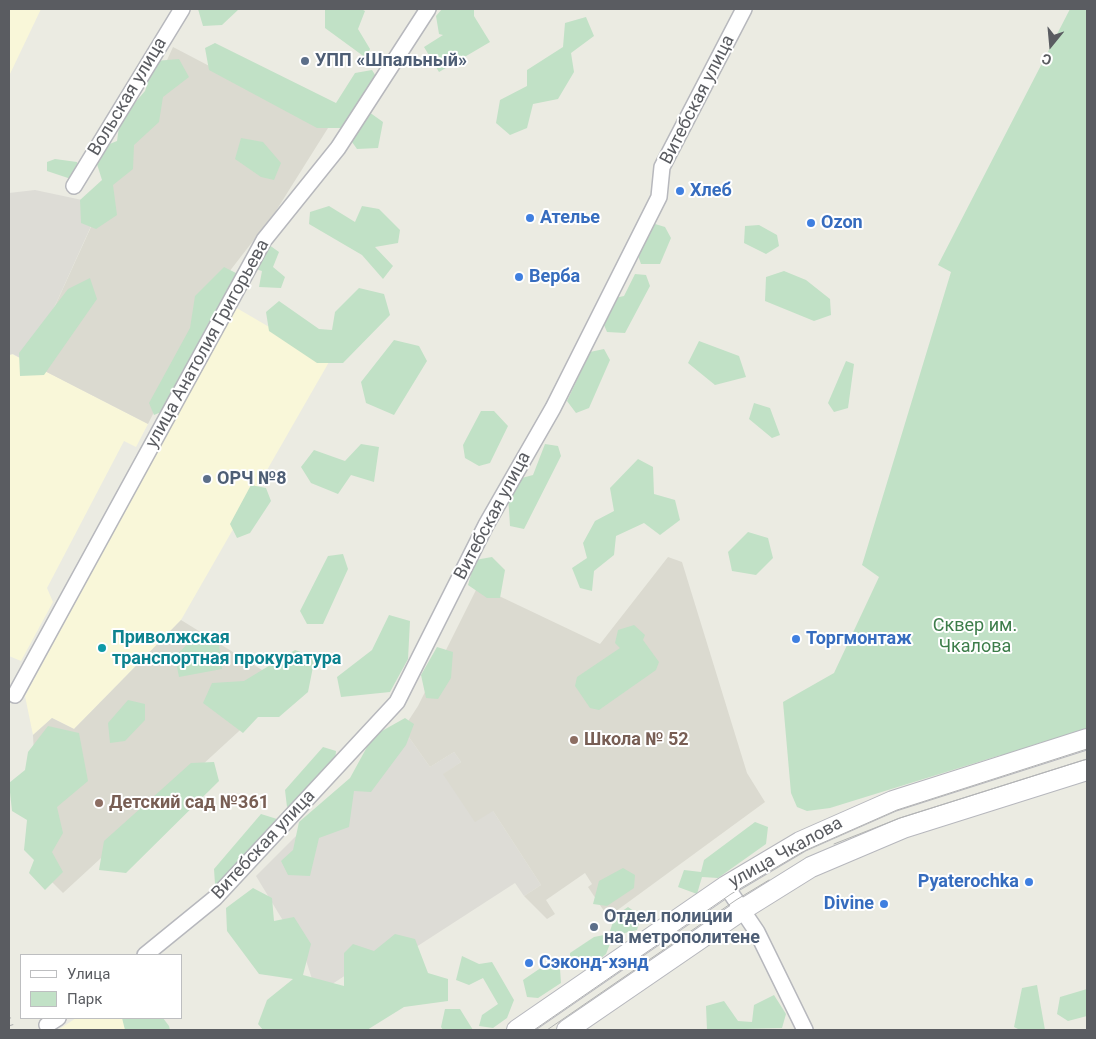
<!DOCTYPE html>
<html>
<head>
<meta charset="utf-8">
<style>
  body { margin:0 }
  #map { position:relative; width:1096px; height:1039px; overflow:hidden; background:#ebebe2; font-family:Roboto,sans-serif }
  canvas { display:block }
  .frame { position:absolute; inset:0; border:10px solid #5a5c61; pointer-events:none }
  .legend { position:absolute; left:20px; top:954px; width:162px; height:65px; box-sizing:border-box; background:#fff; border:1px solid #bdbec0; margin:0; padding:6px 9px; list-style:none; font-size:15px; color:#5a5c61 }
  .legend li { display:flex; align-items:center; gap:10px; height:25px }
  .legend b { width:25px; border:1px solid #bdbec0 }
  .north { position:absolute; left:1026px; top:20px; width:50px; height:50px; -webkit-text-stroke:4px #fff; paint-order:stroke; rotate:197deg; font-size:14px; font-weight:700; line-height:20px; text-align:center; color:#5a5c61 }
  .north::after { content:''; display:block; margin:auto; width:18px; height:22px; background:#5a5c61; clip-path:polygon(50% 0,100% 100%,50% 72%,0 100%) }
</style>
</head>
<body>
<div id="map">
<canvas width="1096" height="1039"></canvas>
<div class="frame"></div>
<ul class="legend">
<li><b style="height:6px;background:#fff"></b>Улица</li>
<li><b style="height:14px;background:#c1e1c6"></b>Парк</li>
</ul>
<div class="north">С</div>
</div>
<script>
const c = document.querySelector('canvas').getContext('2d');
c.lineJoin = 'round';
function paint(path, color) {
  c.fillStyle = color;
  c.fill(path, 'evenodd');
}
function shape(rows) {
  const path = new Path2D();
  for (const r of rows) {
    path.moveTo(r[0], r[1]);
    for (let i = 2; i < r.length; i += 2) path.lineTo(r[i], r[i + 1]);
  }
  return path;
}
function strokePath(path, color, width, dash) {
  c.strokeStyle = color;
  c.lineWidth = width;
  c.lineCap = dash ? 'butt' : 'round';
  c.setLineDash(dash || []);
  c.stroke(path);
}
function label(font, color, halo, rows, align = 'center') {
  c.font = font + ' Roboto,sans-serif';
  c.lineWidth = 4;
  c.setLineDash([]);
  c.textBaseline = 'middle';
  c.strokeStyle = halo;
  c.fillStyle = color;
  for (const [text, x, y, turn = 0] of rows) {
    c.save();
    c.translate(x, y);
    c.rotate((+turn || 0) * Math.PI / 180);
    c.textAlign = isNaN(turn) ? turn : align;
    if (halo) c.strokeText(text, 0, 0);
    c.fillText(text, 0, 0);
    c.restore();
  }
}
paint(shape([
  [9,9,41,9,9,76],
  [235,307,329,362,181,620,74,729,52,718,33,735,25,696],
  [12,354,148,424,136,447,124,441,47,588,53,602,21,661,9,656,9,355],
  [76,1018,133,1018,139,1030,58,1030]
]), '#f9f7d9');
paint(shape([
  [35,190,101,204,29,363,13,354,9,355,9,193],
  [403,729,430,767,454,752,461,762,444,774,493,811,541,885,524,896,515,883,413,949,404,937,320,992,312,979,305,957,256,876]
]), '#dddcd6');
paint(shape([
  [173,47,328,128,274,214,215,290,148,424,29,363],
  [668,557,682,562,747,773,765,802,608,917,588,887,592,884,585,873,546,900,555,914,547,919,524,896,541,885,493,811,475,822,443,774,461,762,454,752,430,767,403,729,418,706,478,586,600,644],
  [181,620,288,686,63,893,40,870,33,735,52,718,74,729]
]), '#dbdad0');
paint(shape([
  [198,9,239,9,222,25,203,26],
  [325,9,361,9,365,11,358,29,370,49,366,58,325,28],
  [442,9,474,9,474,16,490,42,439,72,424,47,443,35,439,34,436,16],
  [1070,9,1087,9,1087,728,1069,734,1067,739,1047,744,1043,742,1030,746,1028,750,1005,757,1001,755,830,808,807,811,797,807,791,793,783,702,834,673,879,577,862,565,951,272,938,265],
  [586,17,594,36,571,53,574,72,558,99,533,104,527,128,510,135,496,123,500,100,527,86,527,70,563,47,565,23],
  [215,43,336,103,355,73,372,70,382,86,362,107,383,122,378,148,357,149,342,128,317,128,209,70,205,48],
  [179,59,189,77,163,97,159,122,134,145,133,169,113,185,117,215,96,229,81,223,80,200,102,180,96,161,102,147,117,141,120,120,145,91,155,61],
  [241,138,263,142,281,163,274,180,261,177,235,159],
  [55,159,77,162,80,172,74,180,47,171,47,162],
  [329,206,355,222,362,206,379,209,400,230,398,243,375,247,393,266,383,279,362,255,309,224,310,212],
  [652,223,665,227,671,238,660,264,641,264,636,250],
  [759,225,777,235,779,246,766,254,744,243,745,226],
  [265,242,279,252,273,267,285,277,281,288,259,287,262,271,252,268,249,249],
  [224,267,236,273,240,288,209,322,166,410,154,415,149,403,190,328,195,296],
  [784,271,806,280,830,299,831,315,814,321,765,301,766,277],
  [635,274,646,275,650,286,625,333,607,332,601,318,610,299,624,296],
  [90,278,97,299,44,375,20,376,19,353,68,289],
  [359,288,384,294,390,315,343,363,317,363,269,331,266,312,279,301,319,329,332,330,335,312],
  [394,340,419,346,427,361,394,415,366,403,361,382],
  [699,341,739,356,746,377,715,385,688,363],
  [604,349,610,360,589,408,576,413,567,401,590,352],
  [846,361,854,364,848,408,834,412,828,403],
  [754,403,770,408,780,435,772,438,749,419],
  [481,411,494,411,508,426,490,463,479,466,465,458,463,445],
  [361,444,379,447,374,482,351,475,338,494,311,483,301,467,314,450,345,461],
  [545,444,558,446,561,456,524,529,510,526,508,495,518,479,533,475],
  [638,459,653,467,654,494,675,500,680,520,660,535,644,523,616,536,614,555,594,571,592,591,580,588,572,568,587,558,583,543,595,521,614,511,610,488],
  [251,485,266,488,271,501,250,533,237,538,230,524],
  [748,532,768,538,773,558,756,575,732,571,728,552],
  [343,554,348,569,323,624,307,624,300,611,328,556],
  [492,557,505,570,500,598,487,598,468,585,475,560],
  [389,615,410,621,408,659,390,692,341,697,337,677,372,650],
  [634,625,645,635,643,640,659,662,656,670,599,710,590,708,575,686,577,677,620,648,615,643,618,630],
  [195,636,218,637,222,669,179,677,175,657],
  [437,647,453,652,451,678,438,699,426,698,421,675],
  [295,650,315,657,308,692,279,717,258,717,243,733,203,703,212,683,244,681],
  [128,700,145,704,145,720,125,741,110,743,108,723],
  [405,718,414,724,406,745,371,792,354,791,349,827,319,838,310,876,288,875,281,861,293,850,299,822,350,778,373,736],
  [48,726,79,733,88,781,57,807,63,833,52,852,63,872,45,890,29,873,34,860,24,850,27,820,12,811,9,783,25,770,28,752],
  [323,747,336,751,335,762,299,803,287,807,285,790],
  [214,762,219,781,126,873,99,870,104,841,191,763],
  [261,814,277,819,278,838,234,884,215,884,214,869],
  [755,822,768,827,766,844,718,878,702,877,697,894,678,887,684,870,701,872,704,860],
  [623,868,635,875,634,888,607,906,593,904,599,881],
  [253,888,272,898,274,921,294,917,311,944,303,975,344,986,344,953,353,944,374,951,395,934,415,939,428,973,448,979,448,1001,404,1007,367,1030,263,1030,258,1024,267,1000,293,979,259,974,227,931,226,908],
  [628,907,641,916,637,930,613,936,606,954,586,970,570,967,570,953,594,937,609,934,615,916],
  [462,956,479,964,492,962,514,1000,507,1018,493,1028,479,1026,482,1015,498,1004,483,978,469,985,456,980],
  [548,963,560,969,561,983,538,998,527,997,523,980],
  [1037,985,1045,1030,1020,1030,1014,1027,1022,988],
  [1087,989,1087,1016,1068,1021,1057,1014,1060,997],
  [774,995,786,1014,782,1028,707,1030,706,1006,724,1001,738,1021,752,1022,754,1005],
  [445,1009,460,1009,473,1030,443,1030,441,1027],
  [122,1018,163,1018,169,1026,170,1030,125,1030]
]), '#c1e1c6');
const minor = shape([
  [74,186,182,9],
  [15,695,264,240,338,148,428,9],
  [726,886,757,932,805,1030],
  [145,955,215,898,397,702,486,525,553,408,659,197,662,167,744,9],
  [47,1025,58,1018]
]);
const secondary = shape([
  [517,1030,726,886,800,842,893,801,1087,739],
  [567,1030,742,910,811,867,903,828,1087,770]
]);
strokePath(minor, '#b7b8bd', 18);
strokePath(secondary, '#b6b7bd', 22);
strokePath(minor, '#fff', 15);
strokePath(secondary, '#fff', 20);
strokePath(shape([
  [834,844,900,818,1087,759],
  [534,1030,731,894,804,851,897,810,1087,749],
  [547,1030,736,900,769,880]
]), '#b2b3b3', 1);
strokePath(shape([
  [9,1018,13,1030]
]), '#b2b3b3', 4, [1, 6]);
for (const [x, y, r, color] of [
  [305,61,5,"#5c6f8a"],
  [680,191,5,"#3f7fe0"],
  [530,218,5,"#3f7fe0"],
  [811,223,5,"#3f7fe0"],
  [519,277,5,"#3f7fe0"],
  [207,479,5,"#5c6f8a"],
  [796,639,5,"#3f7fe0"],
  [102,648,5,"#0f9aa8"],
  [574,740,5,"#8d6e63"],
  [99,803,5,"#8d6e63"],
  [1029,882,5,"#3f7fe0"],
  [884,904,5,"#3f7fe0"],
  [594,927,5,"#5c6f8a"],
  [529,963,5,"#3f7fe0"]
]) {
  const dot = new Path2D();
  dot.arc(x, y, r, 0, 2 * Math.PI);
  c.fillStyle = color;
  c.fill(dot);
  strokePath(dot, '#fff', 2);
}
label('bold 18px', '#4e5e75', '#fff', [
  ["УПП «Шпальный»",315,61],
  ["ОРЧ №8",217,479],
  ["Отдел полиции",604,917],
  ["на метрополитене",604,938]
], 'left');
label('18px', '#5a5c61', '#fff', [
  ["Вольская улица",128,97,-59],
  ["Витебская улица",698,100,-63],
  ["улица Анатолия Григорьева",208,344,-61],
  ["Витебская улица",493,516,-62],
  ["Витебская улица",264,845,-47],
  ["улица Чкалова",786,853,-29]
]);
label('bold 18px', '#366cbe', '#fff', [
  ["Хлеб",690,191],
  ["Ателье",540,218],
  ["Ozon",821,223],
  ["Верба",529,277],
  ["Торгмонтаж",806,639],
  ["Pyaterochka",1019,882,"right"],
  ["Divine",874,904,"right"],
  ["Сэконд-хэнд",539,963]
], 'left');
label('18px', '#3d7d4a', '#fff', [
  ["Сквер им.",975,626],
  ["Чкалова",975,647]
]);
label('bold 18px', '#0d838f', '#fff', [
  ["Приволжская",112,638],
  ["транспортная прокуратура",112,659]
], 'left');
label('bold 18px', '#785e54', '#fff', [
  ["Школа № 52",584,740],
  ["Детский сад №361",109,803]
], 'left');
</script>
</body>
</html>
